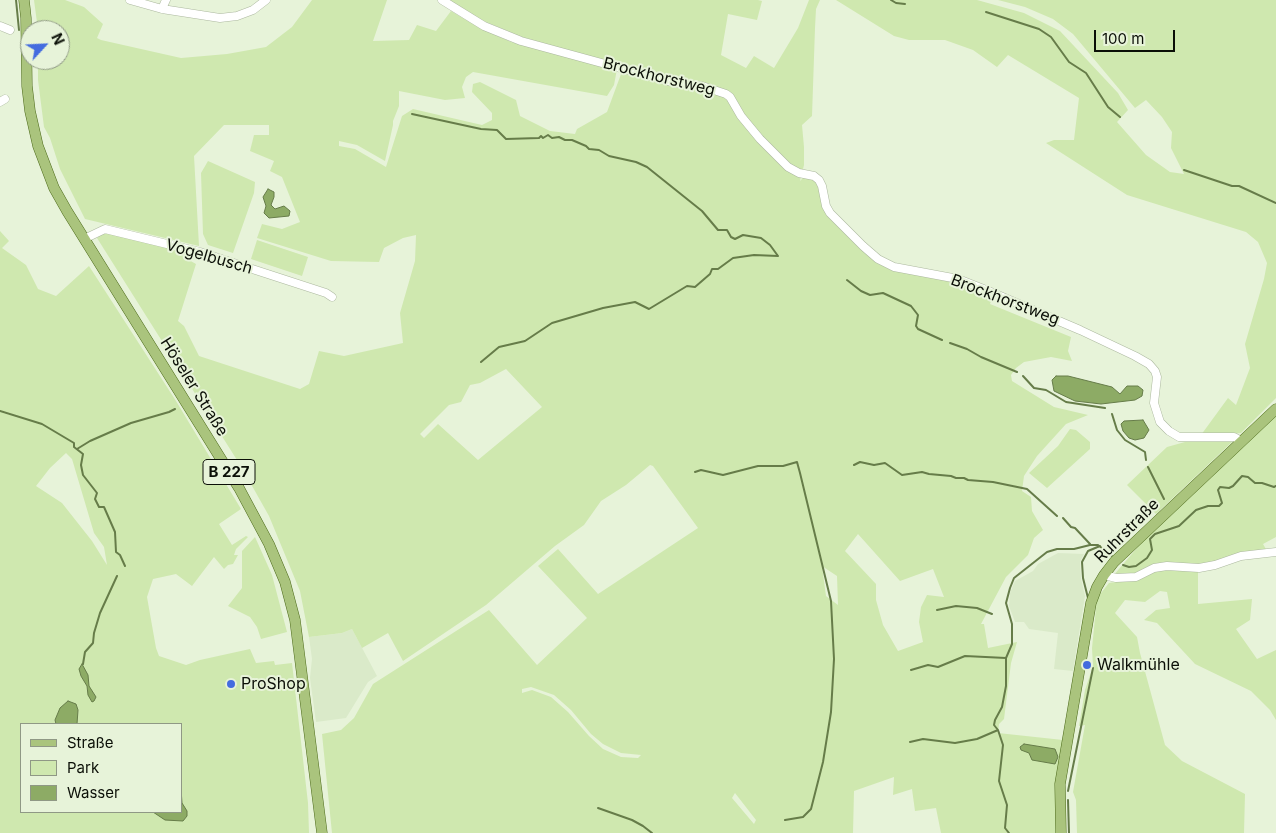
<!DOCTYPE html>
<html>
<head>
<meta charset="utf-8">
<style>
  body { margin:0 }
  #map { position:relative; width:1276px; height:833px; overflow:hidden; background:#e7f3d9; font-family:Inter,sans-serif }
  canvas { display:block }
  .legend { position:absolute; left:20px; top:723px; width:162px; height:90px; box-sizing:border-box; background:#e7f3d9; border:1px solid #8f9885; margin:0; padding:6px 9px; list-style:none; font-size:15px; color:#0b0f07 }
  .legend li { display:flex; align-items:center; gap:10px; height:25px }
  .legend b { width:25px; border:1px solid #8f9885 }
  .north { position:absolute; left:20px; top:20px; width:50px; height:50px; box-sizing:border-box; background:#e7f3d9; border:1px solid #8f9885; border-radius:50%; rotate:65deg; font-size:14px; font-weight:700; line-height:20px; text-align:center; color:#0b0f07 }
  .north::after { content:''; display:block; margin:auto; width:18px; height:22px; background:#446cdf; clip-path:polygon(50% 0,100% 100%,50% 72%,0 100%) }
  .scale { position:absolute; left:1094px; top:30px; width:81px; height:22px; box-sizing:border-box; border:2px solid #0b0f07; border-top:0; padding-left:6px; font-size:15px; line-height:18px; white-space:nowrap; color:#0b0f07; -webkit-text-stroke:4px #e7f3d9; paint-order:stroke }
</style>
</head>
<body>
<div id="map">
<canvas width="1276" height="833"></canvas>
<ul class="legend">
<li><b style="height:6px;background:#aac47d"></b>Straße</li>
<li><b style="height:14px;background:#cfe8af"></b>Park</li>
<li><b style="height:14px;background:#8dab65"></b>Wasser</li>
</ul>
<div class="north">N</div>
<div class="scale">100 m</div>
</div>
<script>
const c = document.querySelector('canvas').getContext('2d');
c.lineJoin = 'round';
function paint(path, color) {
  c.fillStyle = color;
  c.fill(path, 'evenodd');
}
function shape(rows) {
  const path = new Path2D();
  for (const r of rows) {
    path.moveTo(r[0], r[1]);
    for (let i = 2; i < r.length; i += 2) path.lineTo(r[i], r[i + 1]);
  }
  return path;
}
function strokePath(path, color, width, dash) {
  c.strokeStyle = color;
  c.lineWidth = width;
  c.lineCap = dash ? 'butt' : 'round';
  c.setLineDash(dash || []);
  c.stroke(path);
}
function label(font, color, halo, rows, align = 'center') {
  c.font = font + ' Inter,sans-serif';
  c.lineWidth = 4;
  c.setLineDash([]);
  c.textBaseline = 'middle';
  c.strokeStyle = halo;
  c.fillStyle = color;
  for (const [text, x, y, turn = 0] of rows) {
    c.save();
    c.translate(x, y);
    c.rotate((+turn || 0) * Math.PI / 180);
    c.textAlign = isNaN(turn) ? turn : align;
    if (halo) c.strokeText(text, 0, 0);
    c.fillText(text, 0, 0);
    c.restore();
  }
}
paint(shape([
  [1058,553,1084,554,1080,562,1081,579,1085,596,1073,671,1054,669,1058,633,1029,629,1024,622,1015,622,1009,606,1010,593,1015,581,1033,571,1038,564],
  [352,629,377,676,368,682,346,718,316,722,310,678,312,659,309,637,342,633]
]), '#daeac9');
paint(shape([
  [34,0,65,0,84,7,103,24,97,38,101,40,181,58,227,54,266,47,292,27,312,0,387,0,373,41,409,40,417,25,436,31,451,11,478,27,511,42,617,69,614,85,607,96,473,72,466,77,462,87,465,98,445,100,399,91,399,106,393,121,393,125,385,161,357,145,339,141,339,146,355,149,386,167,402,116,413,109,482,125,492,120,492,113,472,92,473,84,480,82,516,100,520,116,550,131,575,134,577,129,607,112,624,66,522,37,479,19,449,0,758,0,762,1,757,20,728,14,721,55,746,68,754,56,774,68,798,28,809,0,820,0,816,9,815,28,812,116,802,125,804,147,804,165,800,181,804,177,814,179,819,187,823,205,868,254,922,274,963,284,993,296,990,304,1071,337,1068,351,1072,361,1051,357,1024,362,1016,368,1011,375,1012,381,1054,407,1088,415,1066,424,1037,456,1024,476,1022,491,1031,497,1032,511,1043,530,1034,538,1028,555,1006,577,981,624,984,624,988,648,1017,642,1011,663,1004,719,999,724,998,733,1063,740,1058,833,941,833,936,808,915,811,912,789,893,795,894,777,854,791,853,833,332,833,322,734,341,730,354,718,373,684,489,610,537,665,587,618,538,566,558,549,598,594,698,528,653,466,650,465,626,485,601,501,584,525,555,546,486,605,403,661,388,633,362,648,352,629,342,633,309,637,300,591,269,516,242,468,97,238,104,232,184,252,187,259,196,264,178,321,184,326,199,356,300,389,309,384,319,351,344,356,403,343,400,313,415,261,416,235,403,238,384,248,379,262,331,261,257,238,262,224,282,229,300,222,282,177,270,171,274,161,250,151,254,135,269,135,269,125,224,125,194,156,199,246,85,219,60,169,50,138,44,127,38,80,38,60,60,60,60,30,38,30],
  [506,369,542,407,478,460,438,424,424,438,420,434,449,405,461,402,470,385,480,383],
  [858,534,900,581,933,569,944,597,927,595,921,607,919,622,923,642,898,651,883,625,876,600,876,584,845,551],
  [822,566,837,576,838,605,826,596],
  [531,687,554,695,571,710,591,734,603,744,621,753,641,755,638,758,621,757,603,749,589,736,568,712,551,697,532,690,522,693,522,689],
  [735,793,756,820,754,824,732,798],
  [836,0,977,0,1024,13,1060,31,1118,93,1128,110,1117,122,1146,155,1170,172,1184,174,1171,148,1172,132,1162,117,1146,100,1135,108,1073,34,1053,19,1025,7,998,0,1276,0,1276,398,1241,433,1201,435,1228,398,1236,405,1250,368,1245,344,1264,279,1267,263,1258,242,1246,232,1127,195,1046,143,1054,140,1074,140,1079,98,1008,55,997,67,973,50,945,40,909,40,894,36],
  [208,161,255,182,254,193,233,253,208,245,203,234,201,173],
  [0,231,9,241,2,248,26,265,38,289,56,296,89,266,176,401,241,509,219,524,232,545,246,536,248,537,236,549,234,555,238,555,233,564,228,565,224,569,214,557,192,586,176,574,153,579,147,597,156,648,159,656,186,665,200,660,250,649,256,663,274,661,275,665,292,663,308,803,309,833,0,833],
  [66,453,72,459,94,533,104,547,107,565,92,541,62,503,36,486,50,468],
  [21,724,181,724,181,812,21,812],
  [257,240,308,257,302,276,251,259],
  [1276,415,1276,537,1263,544,1267,551,1200,565,1164,563,1135,575,1113,576,1148,535],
  [1070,429,1076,430,1090,442,1090,449,1047,488,1029,473,1058,446],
  [1185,442,1232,442,1156,514,1127,485,1167,447],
  [255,537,272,575,287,632,261,639,257,627,250,617,228,606,242,588,242,551],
  [1166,569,1198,570,1198,604,1252,599,1250,620,1236,629,1257,659,1276,650,1276,720,1270,710,1251,691,1195,664,1157,623,1144,620,1156,610,1170,608,1167,592,1160,591,1145,602,1125,600,1115,613,1137,637,1140,653,1165,745,1182,761,1245,794,1244,833,1077,833,1076,800,1073,792,1085,725,1079,726,1085,690,1093,666,1092,648,1097,598,1109,583,1122,581,1135,581,1154,572]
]), '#cfe8af');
const water = shape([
  [268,189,274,192,274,197,271,205,275,209,284,206,290,211,289,216,269,218,264,213,266,206,263,197,268,189],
  [1056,376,1068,376,1112,387,1120,394,1127,386,1138,386,1143,390,1142,396,1135,400,1101,404,1075,401,1054,391,1052,380,1056,376],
  [1143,420,1149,430,1144,438,1135,440,1129,438,1123,431,1121,424,1124,421,1143,420],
  [82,664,88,675,89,686,96,697,94,701,92,702,88,695,87,686,81,676,79,669,82,664],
  [68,701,76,704,78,710,77,724,56,724,55,720,60,708,68,701],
  [1024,744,1055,749,1058,757,1055,764,1032,760,1029,753,1021,750,1020,747,1024,744],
  [181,789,182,803,187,811,187,816,183,821,165,820,153,812,181,812,181,789]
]);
paint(water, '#8dab65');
strokePath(water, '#667c49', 1);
strokePath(shape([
  [16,0,19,30],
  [891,0,896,3,905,4],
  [986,12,1039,29,1051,37,1069,62,1086,73,1108,107,1120,117],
  [412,114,481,129,497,130,506,139,539,138,541,136,543,138,548,135,552,138,559,137,565,140,572,140,586,146,589,149,599,150,609,156,636,162,647,167,702,211,718,230,727,230,731,237,735,239,743,235,761,238,770,245,778,256],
  [1184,170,1232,186,1239,186,1276,203],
  [847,280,861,291,870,295,883,293,911,306,918,315,916,326,918,329,942,340],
  [950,343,967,349,981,357,1017,372],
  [481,362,499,347,525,341,552,323,603,308,635,302,649,309,687,286,695,287,710,274,712,269,718,269,733,258,754,255,778,256],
  [1023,376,1034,388,1046,390,1066,402,1105,408],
  [0,411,42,424,74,443,74,447,83,454,81,465,83,475,97,493,95,499,99,507,104,507,115,532,116,552,120,555,125,566],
  [1112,414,1117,430,1125,440,1145,452,1146,460],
  [77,449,90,441,131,423,169,412,175,409],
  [854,465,860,462,874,465,885,463,902,475,922,472,929,474,951,476,956,478,964,478,968,480,993,482,1027,489,1057,516],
  [1148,467,1164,499],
  [695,472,701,470,723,475,758,466,783,466,797,462,800,473,831,601,834,659,831,712,823,762,811,809,803,817,785,820],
  [1063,518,1071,527,1075,528,1090,544],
  [1123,565,1129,567,1136,566,1147,558,1152,550,1150,539,1155,534,1179,526,1196,510,1208,506,1219,506,1222,503,1218,490,1220,487,1229,488,1233,486,1242,476,1248,477,1255,483,1262,483,1274,487,1276,486],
  [1088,598,1083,578,1082,562,1088,551,1100,546],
  [937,610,956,606,977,608,992,614],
  [83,664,85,652,93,643,94,633,100,613,117,576],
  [911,670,928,665,938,667,965,656,1006,658],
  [910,742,923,739,955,743,977,739,998,730],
  [1068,791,1093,668],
  [1068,800,1069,833],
  [598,808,632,820,643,826,652,833],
  [1009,833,1005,828,1007,805,999,781,1003,745,998,730,994,725,995,720,1002,707,1006,686,1006,658,1012,644,1012,624,1006,603,1010,588,1014,578,1047,552,1057,549,1074,549,1090,545,1098,545,1112,556]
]), '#667c49', 2);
const minor = shape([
  [130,0,162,9,220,18,237,16,253,10,266,0],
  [442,0,484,26,521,41,675,83,702,86,726,94,730,97,741,116,760,139,788,167,799,173,814,176,819,180,822,186,826,206,830,213,863,246,878,259,894,267,958,279,986,290,1080,330,1135,356,1149,364,1155,371,1157,377,1154,403,1160,422,1169,431,1179,437,1234,437,1241,441],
  [162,9,166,0],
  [0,26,10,30],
  [0,102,5,99],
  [84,239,105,229,200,252,326,293,332,297],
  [1104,575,1116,578,1136,577,1154,568,1167,566,1199,568,1215,565,1241,556,1276,552]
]);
const major = shape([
  [24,0,26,18,27,86,30,111,38,146,54,188,67,211,239,488,269,544,285,582,295,620,322,833],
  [1061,833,1060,784,1091,603,1097,587,1104,575,1114,562,1276,409]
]);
strokePath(minor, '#acb89f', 9);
strokePath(major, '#4e6b1c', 11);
strokePath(minor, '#fff', 8);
strokePath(major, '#aac47d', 10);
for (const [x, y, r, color] of [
  [1087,665,5,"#446cdf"],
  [231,684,5,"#446cdf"]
]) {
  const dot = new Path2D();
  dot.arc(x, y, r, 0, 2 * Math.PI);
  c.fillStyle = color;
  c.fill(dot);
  strokePath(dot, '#e7f3d9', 2);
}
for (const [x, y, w] of [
  [229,472,52]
]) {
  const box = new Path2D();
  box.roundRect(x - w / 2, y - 12.5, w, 25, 4);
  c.fillStyle = '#e7f3d9';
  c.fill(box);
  strokePath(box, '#0b0f07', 1);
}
label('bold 15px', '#0b0f07', null, [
  ["B 227",229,472]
]);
label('16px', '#0b0f07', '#e7f3d9', [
  ["Brockhorstweg",659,77,14],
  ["Vogelbusch",209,257,16],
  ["Brockhorstweg",1005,300,21],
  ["Höseler Straße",194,387,58],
  ["Ruhrstraße",1127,531,-45]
]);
label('16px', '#0b0f07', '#e7f3d9', [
  ["Walkmühle",1097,665],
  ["ProShop",241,684]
], 'left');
</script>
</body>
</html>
